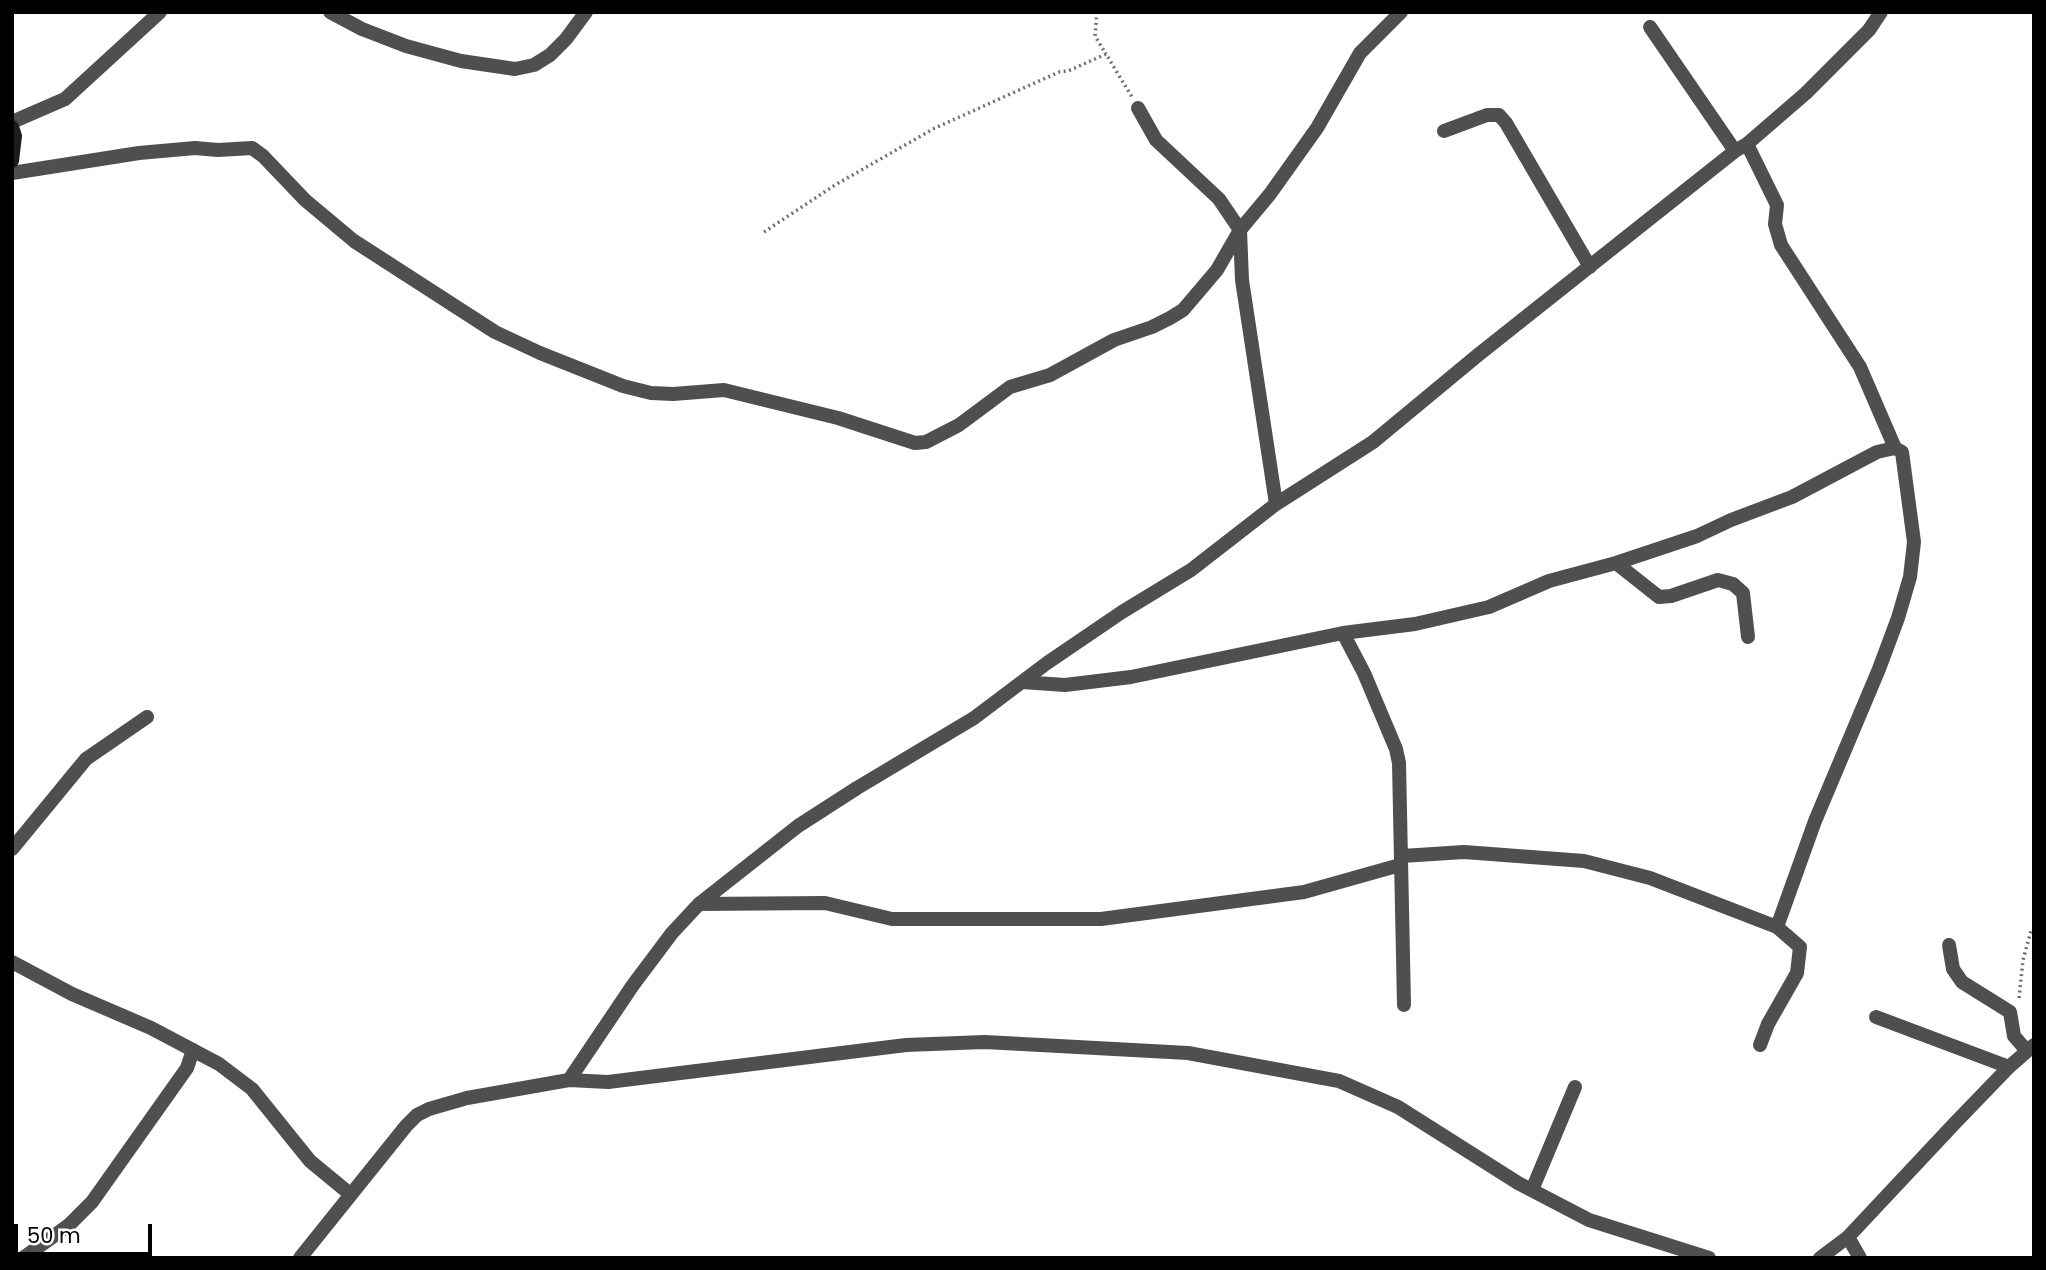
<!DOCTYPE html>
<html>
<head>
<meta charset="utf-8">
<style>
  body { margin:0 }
  #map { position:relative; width:2046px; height:1270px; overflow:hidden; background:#fff; font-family:Poppins,sans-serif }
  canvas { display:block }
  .frame { position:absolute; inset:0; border:14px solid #000; pointer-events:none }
  .scale { position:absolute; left:14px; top:1224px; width:138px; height:32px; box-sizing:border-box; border:4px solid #000; border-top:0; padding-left:9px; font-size:21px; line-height:24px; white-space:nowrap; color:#000; -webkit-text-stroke:5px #fff; paint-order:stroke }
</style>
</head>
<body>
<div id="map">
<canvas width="2046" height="1270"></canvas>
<div class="frame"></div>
<div class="scale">50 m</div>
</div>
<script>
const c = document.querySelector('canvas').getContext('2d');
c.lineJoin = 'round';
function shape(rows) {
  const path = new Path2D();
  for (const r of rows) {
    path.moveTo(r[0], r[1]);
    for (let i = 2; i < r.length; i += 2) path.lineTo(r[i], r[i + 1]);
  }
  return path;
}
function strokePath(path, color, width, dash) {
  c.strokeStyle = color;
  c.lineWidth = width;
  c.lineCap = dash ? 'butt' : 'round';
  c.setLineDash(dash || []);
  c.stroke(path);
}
strokePath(shape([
  [1097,12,1095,36,1106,54],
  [764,232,835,185,933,129,1059,72,1068,71,1106,54,1132,97],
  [2019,998,2023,960,2031,931]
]), '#717171', 3.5, [2, 3.5]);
strokePath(shape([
  [330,12,362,29,406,46,461,61,515,69,534,65,550,55,566,39,586,12],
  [1650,27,1735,151],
  [12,122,65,99,160,12],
  [1444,131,1487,115,1499,115,1506,123,1590,267],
  [1747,144,1777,205,1775,224,1781,245,1860,367,1895,448],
  [12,173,139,153,195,148,218,150,252,148,263,156,305,200,354,241,495,332,540,353,623,386,651,393,673,394,724,390,838,418,915,443,926,442,959,425,1010,387,1050,375,1114,340,1152,327,1170,318,1183,310,1217,270,1240,230,1219,199,1156,140,1138,108],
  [1276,504,1242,280,1240,230,1270,194,1317,128,1360,53,1401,12],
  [1616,563,1659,597,1671,596,1718,580,1733,584,1743,593,1748,637],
  [1343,633,1364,673,1396,749,1399,763,1404,1005],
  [1022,682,1065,685,1131,677,1343,633,1415,624,1489,607,1549,581,1616,563,1697,536,1731,520,1792,497,1877,452,1895,448,1902,452,1914,542,1910,577,1898,618,1879,669,1815,821,1777,927],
  [12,849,86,759,147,717],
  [1402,856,1464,852,1584,861,1650,878,1777,927,1800,947,1797,973,1768,1024,1760,1045],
  [699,904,825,903,892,919,1101,919,1304,892,1400,865],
  [1949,945,1953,969,1962,982,2010,1012,2014,1036,2027,1051],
  [12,962,72,994,151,1028,219,1064,252,1089,310,1161,350,1194],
  [1876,1017,2009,1067],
  [569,1080,633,985,672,933,699,904,798,826,857,788,974,718,1047,663,1122,612,1191,570,1276,504,1373,442,1478,355,1735,151,1747,144,1806,93,1869,30,1881,12],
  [1532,1190,1575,1087],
  [1848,1237,1860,1258],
  [23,1258,69,1225,92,1202,187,1068,193,1050],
  [300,1258,406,1126,417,1115,429,1109,467,1098,569,1080,608,1082,906,1045,985,1042,1188,1053,1339,1081,1398,1107,1518,1183,1589,1220,1709,1258],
  [1820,1258,1848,1237,1954,1124,2009,1067,2034,1045]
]), '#4f4f4f', 14);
strokePath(shape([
  [12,127,15,136,12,161]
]), '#1c1c1c', 14);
</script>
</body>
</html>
